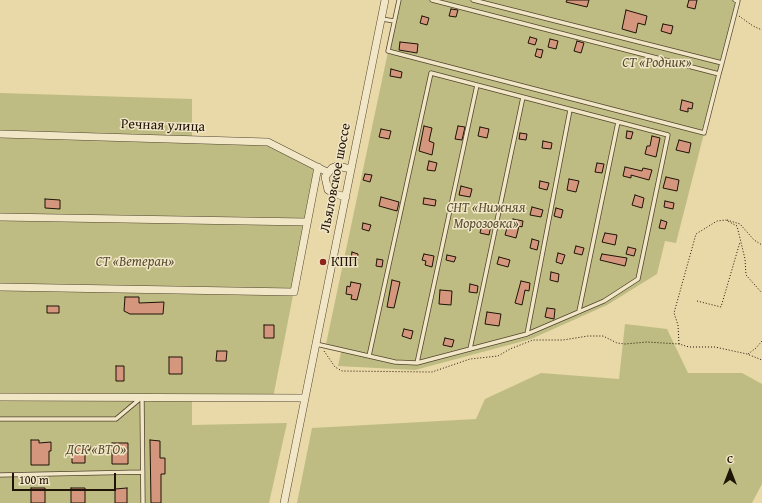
<!DOCTYPE html>
<html>
<head>
<meta charset="utf-8">
<style>
  body { margin:0 }
  #map { position:relative; width:762px; height:503px; overflow:hidden; background:#e9d8a8; font-family:"Gentium Book Plus",serif }
  canvas { display:block }
  .north { position:absolute; left:710px; top:451px; width:40px; height:40px; -webkit-text-stroke:3px #f1e6c6; paint-order:stroke; rotate:0deg; font-size:11px; font-weight:700; line-height:16px; text-align:center; color:#201307 }
  .north::after { content:''; display:block; margin:auto; width:14px; height:18px; background:#201307; clip-path:polygon(50% 0,100% 100%,50% 72%,0 100%) }
  .scale { position:absolute; left:12px; top:473px; width:104px; height:18px; box-sizing:border-box; border:2px solid #201307; border-top:0; padding-left:5px; font-size:12px; line-height:14px; white-space:nowrap; color:#201307; -webkit-text-stroke:3px #f1e6c6; paint-order:stroke }
</style>
</head>
<body>
<div id="map">
<canvas width="762" height="503"></canvas>
<div class="north">С</div>
<div class="scale">100 m</div>
</div>
<script>
const c = document.querySelector('canvas').getContext('2d');
c.lineJoin = 'round';
function paint(path, color) {
  c.fillStyle = color;
  c.fill(path, 'evenodd');
}
function shape(rows) {
  const path = new Path2D();
  for (const r of rows) {
    path.moveTo(r[0], r[1]);
    for (let i = 2; i < r.length; i += 2) path.lineTo(r[i], r[i + 1]);
  }
  return path;
}
function strokePath(path, color, width, dash) {
  c.strokeStyle = color;
  c.lineWidth = width;
  c.lineCap = dash ? 'butt' : 'round';
  c.setLineDash(dash || []);
  c.stroke(path);
}
function label(font, color, halo, rows, align = 'center') {
  c.font = font + ' "Gentium Book Plus",serif';
  c.lineWidth = 3;
  c.setLineDash([]);
  c.textBaseline = 'middle';
  c.strokeStyle = halo;
  c.fillStyle = color;
  for (const [text, x, y, turn = 0] of rows) {
    c.save();
    c.translate(x, y);
    c.rotate((+turn || 0) * Math.PI / 180);
    c.textAlign = isNaN(turn) ? turn : align;
    if (halo) c.strokeText(text, 0, 0);
    c.fillText(text, 0, 0);
    c.restore();
  }
}
paint(shape([
  [399,0,738,0,676,243,665,241,657,274,607,305,531,339,415,370,338,366,342,348,326,344],
  [0,93,192,99,192,140,268,142,318,167,273,398,192,398,192,425,287,423,269,503,0,503],
  [625,324,667,329,688,373,742,373,762,384,762,484,752,503,297,503,312,428,476,419,485,399,541,373,619,379]
]), '#bebc83');
const building = shape([
  [567,0,589,0,587,7,566,2,567,0],
  [689,0,697,0,695,9,687,7,689,0],
  [451,9,458,10,456,17,449,16,451,9],
  [626,10,647,16,645,25,638,23,636,33,622,29,626,10],
  [422,16,429,18,427,25,420,23,422,16],
  [663,24,673,26,671,34,661,31,663,24],
  [530,37,537,39,535,45,528,43,530,37],
  [550,39,558,41,556,49,548,47,550,39],
  [577,41,584,43,581,53,574,51,577,41],
  [400,42,418,44,417,53,399,50,400,42],
  [537,49,543,50,541,58,535,56,537,49],
  [391,69,402,72,401,78,390,76,391,69],
  [682,100,693,103,692,109,688,108,688,112,680,110,682,100],
  [424,126,432,128,429,141,434,143,432,155,419,151,424,126],
  [458,126,465,127,462,140,455,139,458,126],
  [480,127,489,129,487,138,478,136,480,127],
  [381,129,391,131,389,139,379,137,381,129],
  [627,131,633,132,631,139,626,138,627,131],
  [520,133,527,134,526,140,519,139,520,133],
  [652,136,660,138,656,157,645,154,647,146,650,146,652,136],
  [679,140,691,143,689,153,676,150,679,140],
  [543,141,552,143,551,149,542,148,543,141],
  [429,161,437,163,435,171,427,170,429,161],
  [597,163,604,164,602,173,595,172,597,163],
  [625,167,642,171,643,168,652,170,649,180,631,175,631,178,623,176,625,167],
  [365,174,372,175,370,182,363,180,365,174],
  [666,177,679,180,677,191,663,188,666,177],
  [569,179,579,181,576,192,567,190,569,179],
  [540,181,549,183,547,190,539,188,540,181],
  [461,186,472,189,470,197,459,195,461,186],
  [635,195,644,198,642,208,632,205,635,195],
  [381,197,399,202,397,211,379,206,381,197],
  [424,198,436,200,435,206,423,204,424,198],
  [45,199,60,200,60,209,45,208,45,199],
  [665,201,674,203,673,209,664,207,665,201],
  [532,207,543,210,541,217,530,215,532,207],
  [556,208,563,210,561,218,554,216,556,208],
  [513,219,523,221,522,227,519,226,516,238,505,235,507,228,511,229,513,219],
  [661,220,667,222,665,229,659,228,661,220],
  [363,223,371,225,369,231,362,229,363,223],
  [482,224,491,225,489,235,480,233,482,224],
  [605,233,617,235,615,245,602,242,605,233],
  [532,239,539,241,537,250,530,248,532,239],
  [576,246,584,248,582,255,574,253,576,246],
  [628,247,636,249,634,256,626,254,628,247],
  [352,252,358,254,357,260,351,259,352,252],
  [558,253,565,255,562,264,556,262,558,253],
  [424,254,434,256,432,267,425,265,426,261,422,260,424,254],
  [602,254,627,258,625,266,600,260,602,254],
  [447,255,456,257,454,262,446,260,447,255],
  [499,257,510,260,508,267,497,264,499,257],
  [377,259,383,260,382,267,376,266,377,259],
  [551,272,559,274,558,282,550,280,551,272],
  [392,280,400,282,394,308,387,307,392,280],
  [521,281,530,283,529,291,525,290,522,305,515,303,521,281],
  [351,282,361,284,357,300,351,299,352,295,346,294,347,286,350,287,351,282],
  [470,284,478,286,477,293,469,292,470,284],
  [440,290,452,291,451,305,439,304,440,290],
  [125,297,139,297,139,303,164,302,163,314,130,314,124,311,125,297],
  [47,306,59,306,59,313,47,313,47,306],
  [547,308,555,309,554,319,545,317,547,308],
  [487,312,501,314,499,326,485,324,487,312],
  [264,325,274,325,274,338,264,338,264,325],
  [404,329,413,331,411,339,402,336,404,329],
  [445,338,454,340,452,347,443,345,445,338],
  [217,351,227,351,226,361,216,361,217,351],
  [169,357,182,357,182,374,169,374,169,357],
  [116,366,124,366,124,381,116,381,116,366],
  [31,440,39,440,39,443,51,442,51,451,49,451,49,465,31,465,31,440],
  [150,440,160,441,160,458,165,458,165,474,161,474,161,503,151,503,150,440],
  [112,443,128,443,128,464,112,464,112,443],
  [72,445,90,445,90,450,85,450,85,463,72,463,72,445],
  [31,488,45,488,45,503,31,503,31,488],
  [71,488,85,488,85,503,71,503,71,488],
  [127,488,127,503,115,503,115,489,127,488]
]);
paint(building, '#d5967e');
strokePath(building, '#201307', 1);
const lane = shape([
  [399,0,388,51,704,133,719,74,432,0],
  [473,0,722,63,738,1,735,0],
  [382,19,394,21],
  [719,74,722,63],
  [579,311,618,122],
  [527,334,570,110],
  [316,344,395,362,417,363,527,334,604,301,638,279,668,135,431,73,369,356],
  [470,349,523,97],
  [417,363,477,85],
  [142,398,143,503],
  [0,419,116,419,141,398],
  [0,475,143,472]
]);
const street = shape([
  [0,134,268,142,327,172],
  [346,197,335,194,328,190,325,177,332,168,337,166,351,169],
  [0,217,307,222],
  [0,287,294,292,318,167],
  [0,397,305,398],
  [284,503,385,0]
]);
strokePath(lane, '#52442f', 5);
strokePath(street, '#52442f', 8);
strokePath(shape([
  [739,16,753,26,762,30],
  [727,220,740,224,754,240,762,245],
  [697,301,721,307,740,242],
  [679,344,678,325,674,313,696,234,717,221,726,220,737,226,745,259,746,275,762,293],
  [324,351,335,367,342,371,432,372,470,359,498,356,510,349,533,340,563,340,588,336,603,336,617,343,625,344,647,342,679,344,689,347,715,347,747,354,762,360],
  [748,354,756,348,762,341]
]), '#201307', 1, [1, 2]);
strokePath(lane, '#f1e6c6', 3.5);
strokePath(street, '#f1e6c6', 7);
for (const [x, y, r, color] of [
  [323,262,4,"#8f2418"]
]) {
  const dot = new Path2D();
  dot.arc(x, y, r, 0, 2 * Math.PI);
  c.fillStyle = color;
  c.fill(dot);
  strokePath(dot, '#f1e6c6', 1.5);
}
label('italic 14px', '#574e32', '#f1e6c6', [
  ["СТ «Родник»",657,63],
  ["СНТ «Нижняя",486,208],
  ["Морозовка»",486,224],
  ["СТ «Ветеран»",135,262],
  ["ДСК «ВТО»",96,450]
]);
label('14px', '#201307', '#f1e6c6', [
  ["Речная улица",163,126,2],
  ["Льяловское шоссе",336,178,-79]
]);
label('14px', '#201307', '#f1e6c6', [
  ["КПП",331,262]
], 'left');
</script>
</body>
</html>
